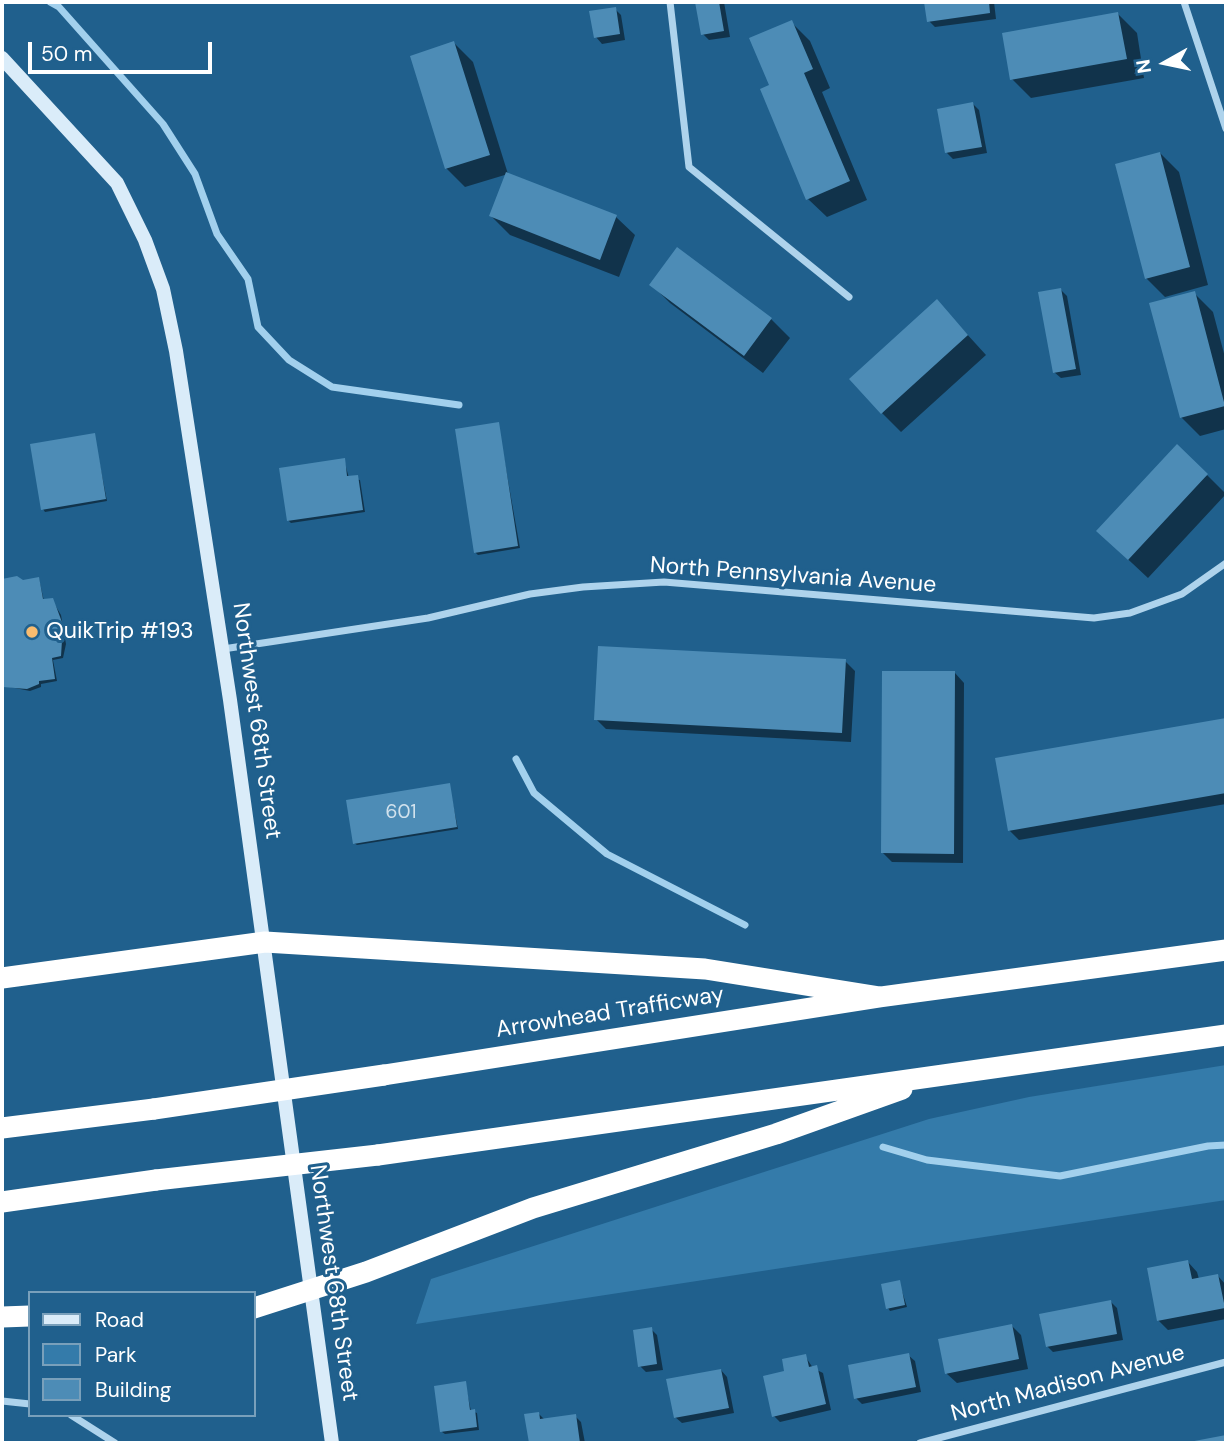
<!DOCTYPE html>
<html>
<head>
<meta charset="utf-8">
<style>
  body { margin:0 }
  #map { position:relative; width:1228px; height:1445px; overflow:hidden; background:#20608d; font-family:"DM Sans",sans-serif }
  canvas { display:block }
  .frame { position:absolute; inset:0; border:4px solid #fff; pointer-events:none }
  .legend { position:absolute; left:28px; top:1291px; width:228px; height:126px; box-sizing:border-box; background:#20608d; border:2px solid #79a0bb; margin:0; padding:9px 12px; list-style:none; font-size:21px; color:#fff }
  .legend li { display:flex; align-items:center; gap:14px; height:35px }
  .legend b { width:35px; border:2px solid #79a0bb }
  .north { position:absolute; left:1130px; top:28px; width:70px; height:70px; -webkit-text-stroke:5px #20608d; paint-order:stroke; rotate:261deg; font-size:19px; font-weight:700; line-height:28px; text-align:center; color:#fff }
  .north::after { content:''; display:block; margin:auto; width:24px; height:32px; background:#fff; clip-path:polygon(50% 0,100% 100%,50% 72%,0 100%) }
  .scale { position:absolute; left:28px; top:42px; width:184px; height:32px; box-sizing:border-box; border:4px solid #fff; border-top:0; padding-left:9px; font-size:21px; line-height:24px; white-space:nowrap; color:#fff; -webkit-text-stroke:5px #20608d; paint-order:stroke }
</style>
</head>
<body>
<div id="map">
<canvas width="1228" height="1445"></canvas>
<div class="frame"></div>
<ul class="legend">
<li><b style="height:9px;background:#daecf9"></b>Road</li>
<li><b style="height:19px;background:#347baa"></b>Park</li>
<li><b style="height:19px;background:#4d8cb6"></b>Building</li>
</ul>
<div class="north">N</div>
<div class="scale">50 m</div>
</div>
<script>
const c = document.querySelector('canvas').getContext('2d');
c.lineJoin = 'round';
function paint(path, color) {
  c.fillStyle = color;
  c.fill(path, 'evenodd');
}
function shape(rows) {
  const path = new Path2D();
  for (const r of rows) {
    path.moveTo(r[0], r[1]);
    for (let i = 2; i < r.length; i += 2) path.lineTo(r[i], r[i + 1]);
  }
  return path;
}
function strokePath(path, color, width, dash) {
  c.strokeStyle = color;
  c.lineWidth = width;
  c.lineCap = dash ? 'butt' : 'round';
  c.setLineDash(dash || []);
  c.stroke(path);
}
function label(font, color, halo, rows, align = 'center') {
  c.font = font + ' "DM Sans",sans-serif';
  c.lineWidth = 6;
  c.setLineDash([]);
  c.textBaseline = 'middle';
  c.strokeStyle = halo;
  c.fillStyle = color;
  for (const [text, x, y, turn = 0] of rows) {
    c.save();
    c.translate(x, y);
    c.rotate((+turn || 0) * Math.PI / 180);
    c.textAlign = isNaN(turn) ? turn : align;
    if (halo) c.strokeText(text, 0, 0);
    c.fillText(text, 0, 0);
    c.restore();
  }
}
paint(shape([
  [1226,1065,1226,1200,416,1324,431,1279,929,1119,1029,1097]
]), '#347baa');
paint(shape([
  [697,2,724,2,730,37,709,40,703,34],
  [926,2,994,2,996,19,935,27,929,21],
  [615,9,621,15,625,40,602,44,596,37],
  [1118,14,1137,33,1144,78,1031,98,1012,79],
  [791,22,810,41,830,88,822,92,867,200,827,217,808,199],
  [454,43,473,62,508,174,465,187,446,168],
  [972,103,979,110,987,153,953,159,947,153],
  [1160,153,1179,172,1208,285,1165,297,1146,278],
  [491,216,616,217,635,235,619,277,510,235],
  [651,284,771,319,790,338,763,373,670,303],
  [1061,290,1067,296,1081,375,1061,378,1054,372],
  [1194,293,1213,312,1226,361,1226,429,1200,436,1181,417],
  [955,321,986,355,901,432,882,413],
  [498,424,520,548,478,555,475,552],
  [94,435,107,501,45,512,43,509],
  [344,460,349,478,360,480,365,512,291,523,288,520],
  [1207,475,1226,494,1148,578,1117,549],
  [9,578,23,582,39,579,44,601,52,600,61,615,66,644,63,658,53,660,57,681,41,684,41,687,30,691,5,686,2,581],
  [845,661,855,671,851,742,606,729,596,719],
  [955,673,964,683,963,863,892,862,882,852],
  [1226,719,1226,804,1019,840,1009,830,997,759],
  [449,785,458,829,357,845,354,843],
  [1188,1262,1197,1272,1199,1279,1218,1276,1226,1285,1226,1319,1168,1330,1158,1320],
  [899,1282,907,1307,890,1311,888,1308],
  [1111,1302,1117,1308,1123,1340,1053,1352,1047,1346],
  [1011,1325,1021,1335,1028,1369,957,1383,947,1374,940,1340],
  [651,1329,657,1335,663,1370,646,1372,640,1366],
  [908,1355,915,1361,921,1392,862,1404,856,1398],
  [805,1356,813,1368,823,1373,831,1410,780,1422,774,1416,786,1372],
  [721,1370,727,1377,734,1413,682,1423,675,1417],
  [465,1383,471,1411,477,1413,479,1430,445,1434,442,1432],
  [538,1413,545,1420,575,1416,581,1422,585,1443,531,1443,526,1415]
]), '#0007');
strokePath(shape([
  [50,2,59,7,163,124,195,174,217,234,248,279,258,327,289,360,332,387,459,405],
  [516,759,534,793,607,854,745,925],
  [883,1147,927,1160,1060,1176,1208,1146,1226,1145]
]), '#a2d0ed', 7);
paint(shape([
  [695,2,719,2,724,31,701,35],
  [924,2,989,2,990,13,927,22],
  [616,7,620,34,594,38,589,11],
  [1118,12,1127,59,1010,80,1002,33],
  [792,20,813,69,804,73,850,181,806,200,760,89,769,85,749,38],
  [454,41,490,155,445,169,410,56],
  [973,102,982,147,945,153,937,109],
  [1160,152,1190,267,1145,279,1115,164],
  [506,172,617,215,600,260,489,216],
  [677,247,772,318,744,356,649,285],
  [1061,288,1076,369,1053,373,1038,292],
  [1195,291,1225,406,1180,418,1149,303],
  [937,299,968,335,881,414,849,379],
  [499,422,518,546,474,553,455,429],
  [95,433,106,499,41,510,30,444],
  [1177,444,1208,474,1128,560,1096,531],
  [345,458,347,476,358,475,363,510,287,521,279,468],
  [17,576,23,580,39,577,43,599,53,598,63,625,61,656,52,658,55,679,39,681,39,684,27,689,3,687,2,679,2,579],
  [598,646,846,659,842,733,594,720],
  [882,671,955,671,954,854,881,853],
  [1226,718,1226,793,1008,831,995,758],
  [450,783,457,827,353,844,346,800],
  [1188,1260,1192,1279,1218,1274,1225,1308,1157,1321,1147,1268],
  [900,1280,905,1305,886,1309,881,1284],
  [1111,1300,1117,1334,1046,1347,1039,1314],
  [1012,1324,1019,1359,945,1374,938,1339],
  [652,1327,657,1364,638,1367,633,1330],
  [909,1353,916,1387,854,1399,848,1365],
  [806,1354,809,1367,817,1365,826,1404,772,1417,763,1376,784,1371,782,1359],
  [721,1369,729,1408,674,1418,666,1379],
  [466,1381,470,1410,475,1409,477,1427,440,1432,434,1386],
  [539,1412,540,1419,576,1414,580,1443,529,1443,524,1414],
  [1226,1435,1226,1443,1189,1443,1189,1442]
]), '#4d8cb6');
strokePath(shape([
  [670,2,689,167,849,297],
  [1184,2,1226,129],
  [223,649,428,618,530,594,583,587,664,582,1094,618,1130,613,1182,594,1226,563],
  [2,1401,30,1404],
  [71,1415,115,1443],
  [920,1443,1226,1362]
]), '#aed3ec', 7);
strokePath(shape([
  [2,58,117,183,145,240,163,289,176,351,230,700,332,1443]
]), '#daecf9', 14);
strokePath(shape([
  [2,978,265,942,705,969,880,997],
  [384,1075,880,997,1226,950],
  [2,1128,154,1109],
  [378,1155,1226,1035],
  [2,1202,156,1180],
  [254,1308,366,1272,533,1208,776,1134,902,1089],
  [2,1317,30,1316]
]), '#fff', 21);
strokePath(shape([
  [154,1109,384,1075],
  [156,1180,378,1155]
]), '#fff', 21);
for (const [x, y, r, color] of [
  [32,632,7,"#f9bc6f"]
]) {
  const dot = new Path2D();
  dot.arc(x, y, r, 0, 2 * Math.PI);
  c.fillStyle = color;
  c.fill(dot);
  strokePath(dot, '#20608d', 2.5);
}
label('19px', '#d2e2ed', null, [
  ["601",401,813]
]);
label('23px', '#fff', '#20608d', [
  ["North Pennsylvania Avenue",793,576,4],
  ["Northwest 68th Street",256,721,82],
  ["Arrowhead Trafficway",610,1013,-9],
  ["Northwest 68th Street",333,1283,82],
  ["North Madison Avenue",1068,1384,-15]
]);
label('23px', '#fff', '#20608d', [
  ["QuikTrip #193",46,632]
], 'left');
</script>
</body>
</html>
